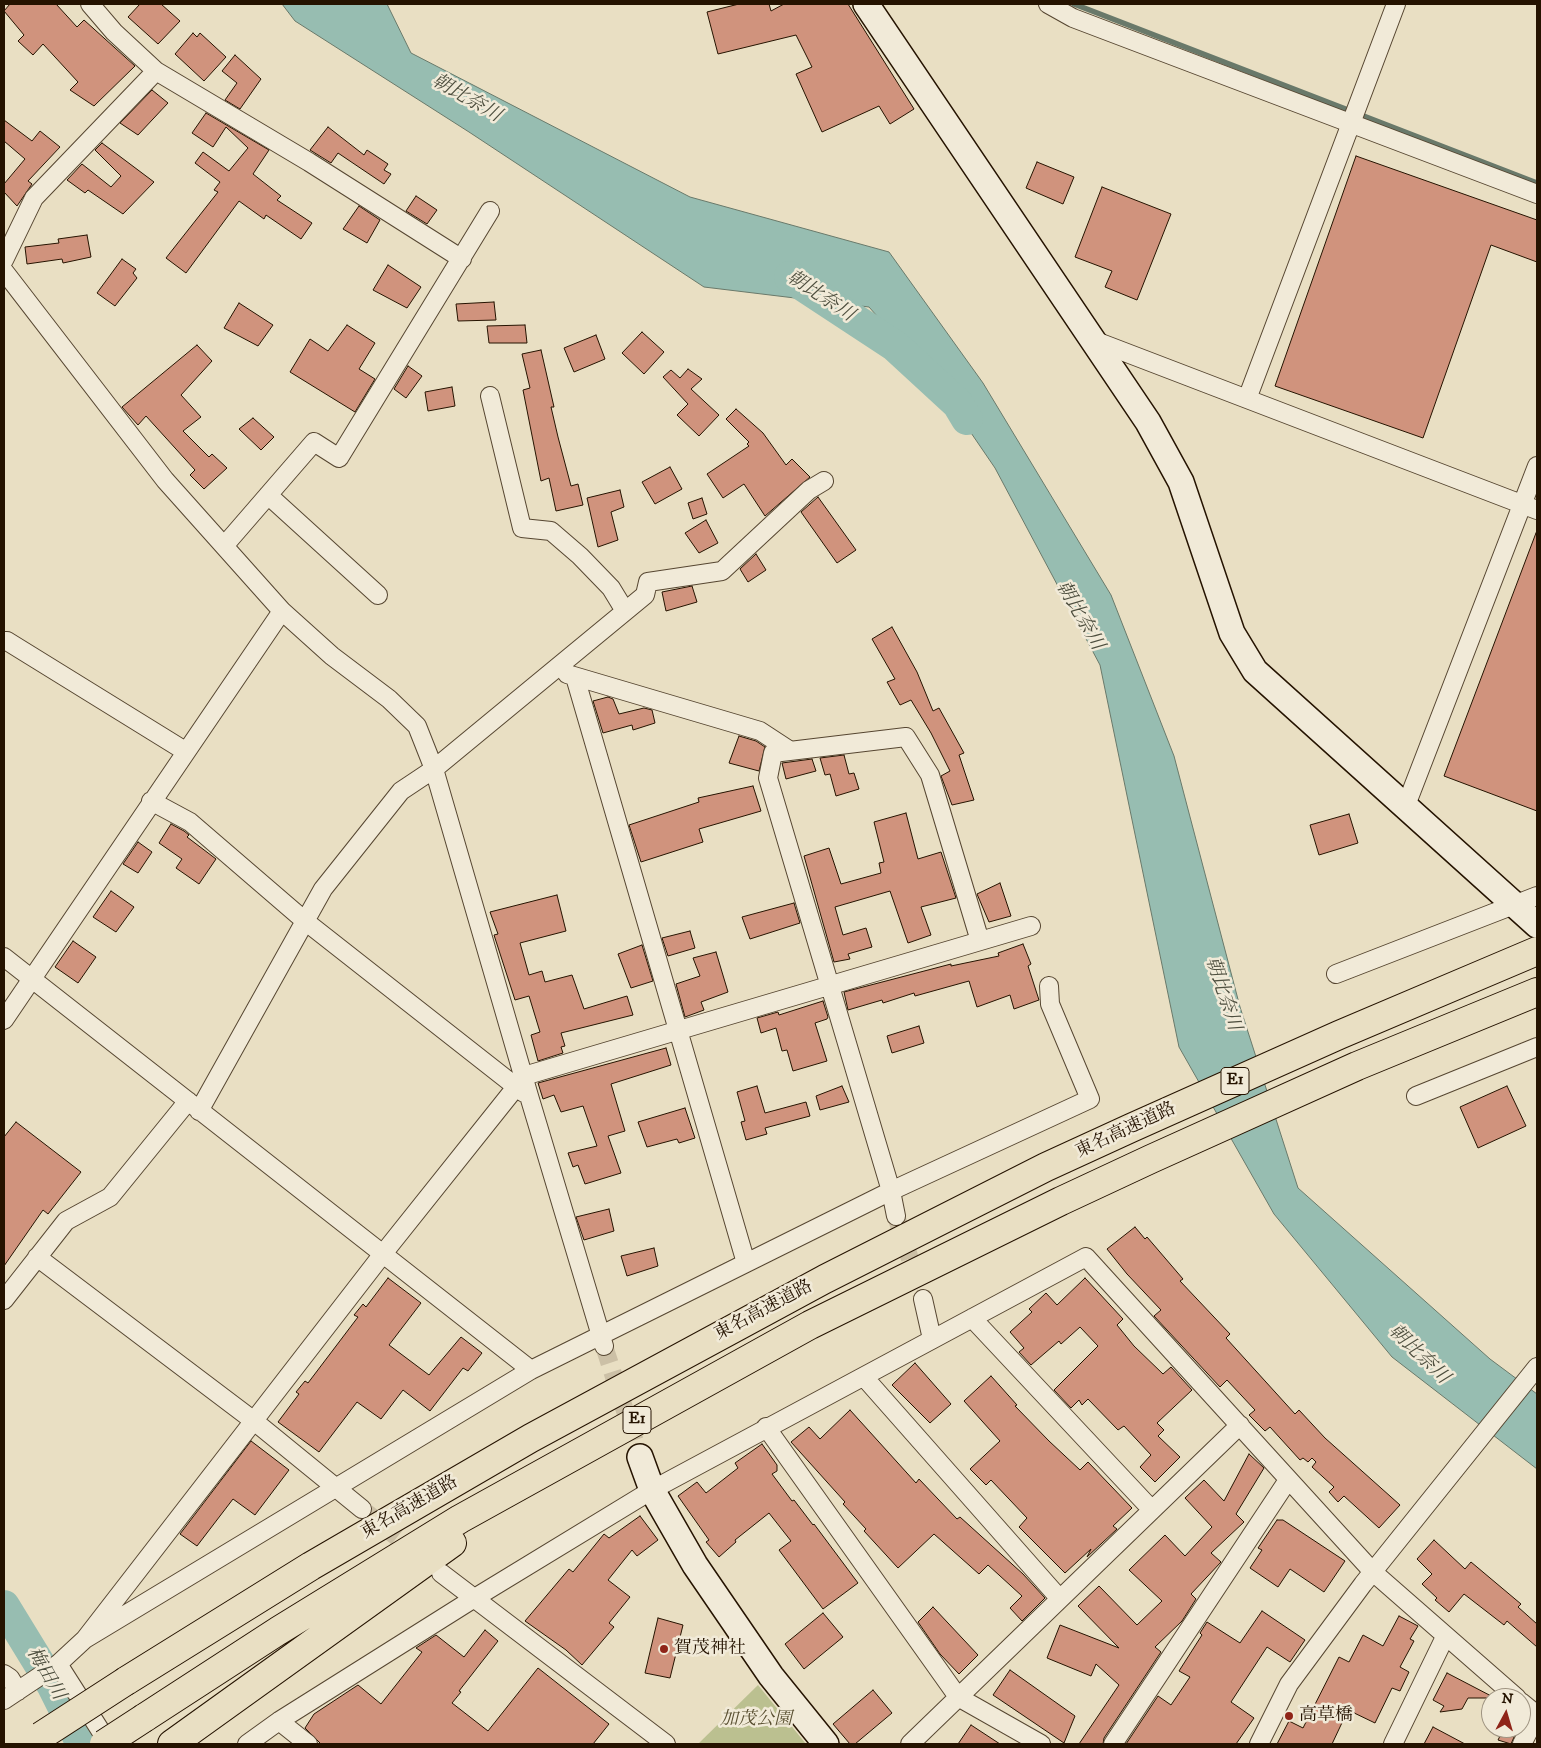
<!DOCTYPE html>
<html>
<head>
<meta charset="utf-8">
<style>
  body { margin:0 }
  #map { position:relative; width:1541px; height:1748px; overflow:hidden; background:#e9dfc3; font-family:"IM FELL DW Pica",serif }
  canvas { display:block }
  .frame { position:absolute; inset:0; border:5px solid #251300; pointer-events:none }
  .north { position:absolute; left:1481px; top:1688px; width:50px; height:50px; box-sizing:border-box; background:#f1ead8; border:1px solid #9f9482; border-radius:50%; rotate:6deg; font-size:14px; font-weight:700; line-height:20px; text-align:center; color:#251300 }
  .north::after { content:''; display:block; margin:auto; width:18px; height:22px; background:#8f2418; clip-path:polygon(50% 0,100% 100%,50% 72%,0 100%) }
</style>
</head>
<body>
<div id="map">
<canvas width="1541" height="1748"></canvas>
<div class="frame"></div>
<div class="north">N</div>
</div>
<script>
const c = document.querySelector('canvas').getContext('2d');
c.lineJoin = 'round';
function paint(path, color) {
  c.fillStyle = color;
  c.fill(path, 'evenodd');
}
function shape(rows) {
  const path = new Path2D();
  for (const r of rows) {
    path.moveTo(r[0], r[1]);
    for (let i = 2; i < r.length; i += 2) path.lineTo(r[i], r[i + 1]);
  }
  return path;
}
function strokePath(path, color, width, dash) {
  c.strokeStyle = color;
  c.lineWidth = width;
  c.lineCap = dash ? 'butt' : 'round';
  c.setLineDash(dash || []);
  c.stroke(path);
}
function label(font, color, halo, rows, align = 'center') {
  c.font = font + ' "IM FELL DW Pica","Noto Serif JP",serif';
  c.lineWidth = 5;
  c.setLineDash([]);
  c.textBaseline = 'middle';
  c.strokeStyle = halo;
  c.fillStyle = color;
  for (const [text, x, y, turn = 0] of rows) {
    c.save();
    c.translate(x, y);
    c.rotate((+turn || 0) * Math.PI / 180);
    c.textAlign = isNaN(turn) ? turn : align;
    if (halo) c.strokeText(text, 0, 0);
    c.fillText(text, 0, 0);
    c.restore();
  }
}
paint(shape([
  [758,1685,806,1744,698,1744]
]), '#bbc090');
const water = shape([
  [282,4,387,4,411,53,690,197,889,252,983,383,1111,595,1174,756,1240,1007,1298,1188,1490,1359,1537,1394,1537,1469,1392,1357,1274,1214,1179,1047,1100,665,995,468,939,386,869,307,704,287,469,132,295,21,282,4]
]);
paint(water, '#97bdb1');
strokePath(water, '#69796a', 1);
strokePath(shape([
  [1074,4,1537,183]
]), '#69796a', 5.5);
strokePath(shape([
  [790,277,895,346,958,404,967,419],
  [4,1606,53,1686,82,1744]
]), '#97bdb1', 32);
const building = shape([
  [10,4,56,4,77,27,84,20,135,66,94,106,70,90,78,82,43,44,33,55,18,41,24,35,4,11,10,4],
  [140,4,161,4,180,21,158,44,128,17,140,4],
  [739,4,769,4,771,11,784,4,848,4,914,109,890,124,879,106,822,132,796,74,812,67,796,35,718,54,707,12,739,4],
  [193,33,197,37,200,33,226,57,204,81,175,54,193,33],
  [235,55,261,79,240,109,225,100,237,83,222,71,235,55],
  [152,90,168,103,138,135,120,123,152,90],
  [206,113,269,150,253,174,281,196,277,200,312,223,301,239,266,215,264,219,239,201,186,273,166,258,218,192,214,190,220,182,195,163,203,152,229,171,248,148,226,127,213,147,192,133,206,113],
  [4,120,32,141,40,131,60,147,28,181,32,184,17,206,4,192,4,184,25,159,4,141,4,120],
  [328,127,364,155,367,150,388,164,384,170,391,174,384,184,338,153,331,163,310,150,328,127],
  [102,143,154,182,123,214,88,190,85,193,67,180,82,164,111,187,121,176,95,150,102,143],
  [1356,156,1537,220,1537,262,1491,245,1423,438,1275,386,1356,156],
  [1037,162,1074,177,1063,204,1026,188,1037,162],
  [1102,187,1171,214,1137,300,1105,287,1112,271,1075,257,1102,187],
  [416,196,437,210,427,224,406,211,416,196],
  [359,206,380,220,367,243,343,229,359,206],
  [87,235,91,257,63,263,62,259,27,264,25,247,59,243,58,239,87,235],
  [122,259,136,269,133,273,137,278,115,306,97,293,122,259],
  [388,265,421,287,407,308,373,290,388,265],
  [494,302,496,320,458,321,456,304,494,302],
  [239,303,273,325,258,346,224,328,239,303],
  [347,325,375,343,359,369,375,379,355,412,290,372,310,339,328,351,347,325],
  [525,325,527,343,489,343,487,326,525,325],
  [642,332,664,352,644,374,622,353,642,332],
  [596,335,605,359,574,372,564,348,596,335],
  [197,345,212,361,181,395,201,417,183,431,209,457,212,454,227,468,204,489,190,475,195,470,146,416,138,425,122,407,197,345],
  [541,350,554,407,551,407,558,437,571,486,578,484,583,505,556,511,549,478,541,481,523,390,530,388,522,354,541,350],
  [408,366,422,376,406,398,394,389,408,366],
  [688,369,702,379,691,389,719,415,699,436,677,415,688,404,663,377,671,370,680,378,688,369],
  [452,387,455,406,428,411,425,392,452,387],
  [736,409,763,433,786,465,792,459,810,477,765,516,744,484,723,498,707,474,749,446,747,444,749,442,726,419,736,409],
  [253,418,274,437,261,450,239,429,253,418],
  [670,467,682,489,655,504,642,482,670,467],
  [620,490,624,507,611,512,618,540,598,547,587,498,620,490],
  [818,497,856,550,837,563,801,512,818,497],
  [702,498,707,514,693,519,688,503,702,498],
  [706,520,718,543,699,553,685,533,706,520],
  [1536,533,1537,533,1537,811,1444,776,1536,533],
  [756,554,766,570,748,582,740,569,756,554],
  [692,586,697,602,666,611,662,592,692,586],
  [892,627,917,672,933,711,939,708,964,753,959,755,974,800,952,805,941,776,950,771,931,733,911,700,900,705,887,682,895,679,872,639,892,627],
  [608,697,613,699,619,714,644,708,652,710,655,723,633,730,632,725,603,733,593,701,608,697],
  [739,736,756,741,765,747,759,771,729,763,739,736],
  [844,755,849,774,854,773,859,789,836,796,830,774,825,775,820,758,844,755],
  [812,759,816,771,786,779,782,763,812,759],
  [753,786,761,811,699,829,703,842,641,862,629,825,699,802,698,798,753,786],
  [906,813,918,859,941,852,956,898,921,907,931,935,908,943,890,891,835,907,843,935,866,928,872,947,848,954,850,959,834,962,804,856,829,848,841,884,881,873,879,863,884,862,874,822,906,813],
  [1349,814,1358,843,1319,855,1310,825,1349,814],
  [171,824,184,831,189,835,187,837,216,859,199,884,176,868,182,859,159,843,171,824],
  [138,842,152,852,138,873,123,864,138,842],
  [1000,883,1011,916,989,922,977,894,1000,883],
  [111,891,134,907,116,932,93,917,111,891],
  [557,895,566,931,520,943,529,975,542,971,545,982,572,975,584,1009,627,996,633,1015,561,1033,565,1046,561,1047,563,1053,538,1061,531,1035,540,1032,529,996,515,1000,494,935,498,934,490,912,557,895],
  [794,903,800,923,750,939,742,917,794,903],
  [690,931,695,948,668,956,662,938,690,931],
  [73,941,96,957,78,983,55,967,73,941],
  [1023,944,1031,964,1028,966,1039,1000,1014,1009,1010,995,977,1007,969,981,915,996,914,993,883,1003,882,1000,848,1010,844,992,951,964,951,966,999,956,998,953,1023,944],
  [642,945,653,981,631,988,618,954,642,945],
  [716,952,728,992,701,1002,704,1010,685,1017,676,984,700,976,693,958,716,952],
  [823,1001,828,1017,827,1019,815,1023,827,1061,793,1071,787,1050,782,1051,776,1028,761,1033,757,1018,778,1012,779,1015,823,1001],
  [919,1026,924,1043,892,1053,887,1036,919,1026],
  [666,1048,671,1065,611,1084,625,1131,608,1136,621,1173,585,1184,578,1165,573,1167,568,1153,597,1146,583,1106,561,1112,554,1095,543,1099,538,1083,666,1048],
  [757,1086,765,1113,806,1102,810,1116,765,1128,767,1134,746,1140,741,1122,745,1121,737,1092,757,1086],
  [842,1086,849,1102,820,1110,816,1096,842,1086],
  [1507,1086,1526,1126,1478,1148,1460,1107,1507,1086],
  [685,1108,695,1138,679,1143,677,1139,647,1147,638,1122,685,1108],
  [16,1122,81,1172,48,1214,43,1210,4,1266,4,1137,16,1122],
  [609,1209,614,1231,584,1240,576,1217,609,1209],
  [1135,1227,1145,1239,1147,1237,1183,1279,1180,1281,1230,1334,1226,1338,1295,1414,1299,1410,1325,1438,1400,1505,1379,1528,1344,1496,1338,1502,1329,1492,1334,1487,1312,1467,1316,1462,1312,1458,1308,1462,1303,1458,1300,1460,1270,1427,1265,1431,1249,1415,1255,1410,1227,1380,1220,1387,1154,1316,1161,1310,1127,1274,1107,1249,1135,1227],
  [654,1248,658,1266,627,1276,621,1256,654,1248],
  [388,1278,421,1303,389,1345,429,1375,461,1337,482,1353,468,1371,463,1368,430,1411,403,1390,381,1419,357,1402,319,1452,278,1422,299,1394,296,1392,305,1381,308,1383,358,1317,354,1315,363,1304,366,1307,388,1278],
  [1085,1278,1123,1319,1117,1325,1134,1346,1163,1374,1171,1367,1192,1390,1157,1423,1164,1430,1158,1436,1180,1457,1155,1482,1140,1467,1151,1455,1124,1426,1118,1430,1088,1399,1082,1405,1079,1400,1071,1408,1054,1390,1098,1346,1080,1327,1061,1344,1059,1341,1031,1365,1019,1352,1024,1348,1010,1332,1032,1312,1029,1309,1046,1293,1057,1305,1085,1278],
  [915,1363,951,1404,930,1423,892,1385,915,1363],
  [991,1376,1017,1405,1015,1406,1049,1441,1080,1470,1088,1462,1132,1508,1113,1526,1117,1529,1087,1557,1091,1549,1065,1573,1019,1527,1027,1518,991,1480,986,1485,970,1469,1000,1441,964,1401,991,1376],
  [850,1410,916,1483,919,1479,957,1519,960,1517,1023,1574,1045,1598,1022,1621,1010,1608,1022,1596,988,1565,979,1574,934,1534,898,1568,864,1531,866,1529,843,1504,845,1502,791,1442,809,1427,820,1439,850,1410],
  [251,1441,289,1470,255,1515,233,1499,197,1546,180,1534,251,1441],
  [762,1444,777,1465,777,1471,772,1474,792,1501,794,1500,813,1525,814,1524,858,1583,823,1609,779,1550,791,1541,769,1513,735,1540,736,1542,719,1557,706,1542,709,1540,678,1496,697,1482,706,1493,738,1468,735,1463,762,1444],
  [1249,1454,1264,1468,1236,1514,1244,1522,1211,1553,1221,1562,1191,1594,1196,1599,1182,1621,1155,1647,1161,1652,1104,1738,1103,1744,1079,1744,1119,1685,1096,1664,1091,1676,1047,1658,1060,1625,1119,1648,1078,1606,1099,1586,1137,1625,1162,1601,1129,1570,1165,1535,1185,1556,1212,1527,1185,1498,1204,1480,1224,1501,1249,1454],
  [640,1516,658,1540,637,1556,632,1550,608,1580,630,1597,609,1623,614,1627,582,1665,566,1650,525,1621,569,1569,573,1572,604,1534,609,1538,640,1516],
  [1277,1520,1283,1520,1345,1561,1324,1592,1290,1569,1278,1587,1250,1568,1262,1550,1258,1548,1277,1520],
  [1434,1540,1465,1569,1471,1562,1521,1604,1518,1607,1537,1624,1537,1647,1507,1621,1504,1625,1464,1594,1449,1612,1435,1600,1437,1598,1422,1584,1432,1574,1417,1559,1434,1540],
  [933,1607,978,1655,959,1674,940,1654,918,1622,933,1607],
  [1262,1611,1305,1640,1290,1662,1267,1647,1231,1702,1254,1718,1236,1744,1126,1744,1158,1696,1171,1705,1190,1677,1179,1671,1202,1635,1200,1633,1207,1622,1240,1643,1262,1611],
  [823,1613,843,1637,804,1669,785,1644,823,1613],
  [1399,1616,1418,1626,1410,1639,1414,1641,1400,1667,1409,1672,1400,1691,1392,1688,1375,1723,1348,1710,1332,1744,1277,1744,1289,1721,1303,1728,1339,1657,1349,1662,1363,1635,1383,1646,1399,1616],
  [658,1618,683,1625,670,1678,645,1673,658,1618],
  [485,1630,498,1641,459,1691,461,1692,452,1703,488,1731,538,1668,609,1724,593,1744,321,1744,305,1728,314,1714,358,1685,381,1704,422,1652,416,1648,436,1635,464,1657,485,1630],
  [1010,1670,1075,1716,1064,1743,993,1695,1010,1670],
  [1447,1673,1495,1698,1468,1698,1462,1709,1440,1712,1444,1706,1433,1700,1447,1673],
  [873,1690,892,1713,855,1744,850,1744,833,1724,873,1690],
  [971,1725,1000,1744,958,1744,971,1725],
  [1433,1727,1465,1744,1424,1744,1433,1727],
  [1504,1728,1518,1728,1511,1744,1498,1740,1504,1728]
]);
paint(building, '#d0937d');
strokePath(building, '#251300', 1);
strokePath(shape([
  [896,1216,923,1299],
  [604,1346,640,1457],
  [362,1509,418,1554]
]), '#ccc0a6', 18, [18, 9]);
const street = shape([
  [90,4,114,32,156,71,309,162,462,259],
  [1048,4,1073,18,1537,194],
  [4,260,34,198,156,71],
  [4,271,165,480,282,611,332,656,389,699,417,726,434,769,529,1096,604,1346],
  [1093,340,1537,510],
  [490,396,522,528,551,531,580,556,611,588,625,611],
  [1247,399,1396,4],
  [268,495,378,595],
  [224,546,314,442,339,458,490,211],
  [4,641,7,641,185,751],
  [567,674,760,731,789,750],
  [575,677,746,1263],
  [151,801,190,822,305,921,524,1093],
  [1405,808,1537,466],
  [4,957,531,1370],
  [1336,974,1537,896],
  [4,1020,282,611],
  [524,1076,1031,926],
  [1416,1096,1537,1047],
  [199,1111,323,889,401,791,434,769,645,595,648,582,722,571,809,490,824,481],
  [896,1216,891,1191,768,778,773,753,906,737,930,775,980,941],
  [37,1257,254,1421,362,1509],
  [923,1299,932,1339],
  [4,1300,66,1221,110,1197,188,1101],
  [972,1318,1152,1510],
  [864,1377,1060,1599],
  [766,1427,958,1697,1041,1744],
  [441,1573,666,1744],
  [85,1639,531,1370,891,1191,1090,1099,1050,1004,1049,986],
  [58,1664,109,1744],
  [4,1674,10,1678,18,1691],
  [4,1700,58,1664,85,1639,382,1255,516,1087],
  [1521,1702,1537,1715,1522,1744],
  [279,1721,308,1744],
  [247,1744,279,1721,473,1599,652,1490,1086,1257,1373,1572,1517,1698],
  [910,1744,1240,1425],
  [1113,1744,1288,1480],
  [1259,1744,1289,1684,1363,1584,1537,1367],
  [1393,1744,1445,1637]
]);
const secondary = shape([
  [866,4,1148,422,1181,482,1232,633,1255,671,1537,925],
  [640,1457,652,1490,695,1565,771,1676,826,1744]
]);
const highway = shape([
  [126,1681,311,1566,531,1438,825,1279,1046,1167,1131,1128,1339,1035,1537,951],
  [144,1718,278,1631,460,1519,810,1325,1061,1201,1151,1159,1357,1066,1537,992],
  [172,1744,452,1543]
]);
strokePath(street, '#564631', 20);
strokePath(secondary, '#251300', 28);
strokePath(highway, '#251300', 30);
strokePath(street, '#f1ead8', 18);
strokePath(secondary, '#f1ead8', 25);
strokePath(highway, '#e9dfc3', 28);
const highwayBridge = shape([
  [41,1736,126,1681],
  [104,1744,144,1718]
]);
strokePath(highwayBridge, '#251300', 30, []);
strokePath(highwayBridge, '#e9dfc3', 28);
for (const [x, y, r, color] of [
  [664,1649,5,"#8f2418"],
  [1289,1716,5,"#8f2418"]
]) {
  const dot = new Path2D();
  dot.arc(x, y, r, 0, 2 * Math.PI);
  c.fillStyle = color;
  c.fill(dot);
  strokePath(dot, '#f1ead8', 2);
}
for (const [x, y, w] of [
  [1235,1081,28],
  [637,1420,28]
]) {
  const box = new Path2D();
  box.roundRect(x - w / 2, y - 13.5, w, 27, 4);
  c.fillStyle = '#f1ead8';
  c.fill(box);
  strokePath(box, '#251300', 1);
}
label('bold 16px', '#251300', null, [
  ["E1",1235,1081],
  ["E1",637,1420]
]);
label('18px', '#251300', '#f1ead8', [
  ["東名高速道路",1126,1131,-25],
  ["東名高速道路",764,1311,-28],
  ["東名高速道路",410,1508,-30]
]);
label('18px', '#251300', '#f1ead8', [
  ["賀茂神社",674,1649],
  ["高草橋",1299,1716]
], 'left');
label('italic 18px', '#5a5032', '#f1ead8', [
  ["加茂公園",756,1720]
]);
label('italic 19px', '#4d4e3e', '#f1ead8', [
  ["朝比奈川",466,99,30],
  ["朝比奈川",820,297,33],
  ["朝比奈川",1079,616,60],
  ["朝比奈川",1222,994,72],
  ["朝比奈川",1418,1355,44],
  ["梅田川",45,1674,60]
]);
</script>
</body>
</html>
